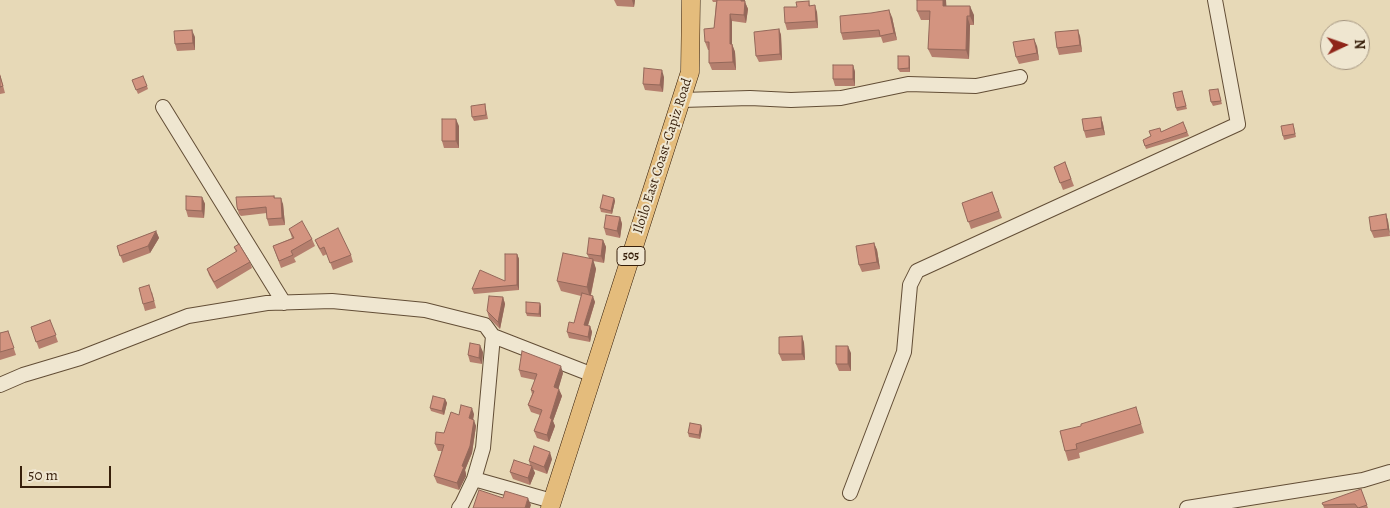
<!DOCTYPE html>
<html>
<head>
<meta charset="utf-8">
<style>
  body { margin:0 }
  #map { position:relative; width:1390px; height:508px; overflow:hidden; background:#e7d9b7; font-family:Alegreya,serif }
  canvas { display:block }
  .north { position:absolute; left:1320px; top:20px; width:50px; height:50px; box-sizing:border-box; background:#efe6d0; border:1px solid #a59681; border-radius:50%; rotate:87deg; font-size:14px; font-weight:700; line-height:20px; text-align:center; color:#371f0b }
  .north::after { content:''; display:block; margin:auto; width:18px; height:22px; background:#8f2418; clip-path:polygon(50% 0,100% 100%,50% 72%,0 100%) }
  .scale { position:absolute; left:20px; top:466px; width:91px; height:22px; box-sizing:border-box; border:2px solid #371f0b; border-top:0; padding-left:6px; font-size:15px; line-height:18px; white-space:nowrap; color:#371f0b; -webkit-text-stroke:4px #efe6d0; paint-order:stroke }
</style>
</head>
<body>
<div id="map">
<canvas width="1390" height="508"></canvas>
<div class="north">N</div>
<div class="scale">50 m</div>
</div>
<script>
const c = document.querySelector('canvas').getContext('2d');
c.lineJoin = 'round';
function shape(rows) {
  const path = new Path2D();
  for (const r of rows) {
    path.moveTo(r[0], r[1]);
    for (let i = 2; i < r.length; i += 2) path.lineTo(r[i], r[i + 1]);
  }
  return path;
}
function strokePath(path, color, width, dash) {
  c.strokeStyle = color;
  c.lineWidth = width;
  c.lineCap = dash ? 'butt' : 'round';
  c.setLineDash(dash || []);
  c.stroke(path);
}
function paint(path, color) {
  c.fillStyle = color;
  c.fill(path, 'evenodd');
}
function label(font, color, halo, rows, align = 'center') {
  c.font = font + ' Alegreya,serif';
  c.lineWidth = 4;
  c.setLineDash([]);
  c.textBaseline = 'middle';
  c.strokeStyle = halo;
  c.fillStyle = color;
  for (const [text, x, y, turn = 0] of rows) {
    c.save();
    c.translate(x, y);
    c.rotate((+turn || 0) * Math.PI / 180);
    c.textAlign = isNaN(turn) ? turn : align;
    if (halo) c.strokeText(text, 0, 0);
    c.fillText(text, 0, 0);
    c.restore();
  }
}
const minor = shape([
  [682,100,750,98,791,100,841,98,908,84,976,86,1020,77],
  [163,107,284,303],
  [493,336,593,375],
  [0,385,23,375,80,358,188,316,267,303,332,301,425,310,485,325,493,336,483,448,474,479,552,501],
  [850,493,904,352,910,285,917,271,1238,124,1215,0],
  [459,508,462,504,474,479],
  [1187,508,1363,480,1390,472]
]);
const major = shape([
  [550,508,690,72,691,0]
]);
strokePath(minor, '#634e36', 16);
strokePath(major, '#371f0b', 19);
strokePath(minor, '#efe6d0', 14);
strokePath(major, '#e4bc7c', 18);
paint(shape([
  [614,0,635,0,634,7,617,6],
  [712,0,745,0,745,2,748,9,746,23,732,21,732,44,735,52,736,70,712,70,709,63,709,50,708,50,705,42,714,28,716,2,713,2],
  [917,0,946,0,946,6,974,15,974,25,970,25,969,59,932,57,928,49,930,20,921,20,917,11],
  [809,1,810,6,817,12,818,28,787,30,785,23,797,7],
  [892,17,897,40,883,43,881,37,843,40,841,33],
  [779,29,781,35,782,60,759,62,756,56],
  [1080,36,1082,52,1059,55,1057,48],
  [195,37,195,50,177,51,175,44],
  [1037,46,1039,60,1019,64,1016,57],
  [909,56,910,60,910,72,900,72,898,69],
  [853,65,855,72,855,86,835,86,833,79],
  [0,74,5,93,0,94],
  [664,77,663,92,645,90,643,84],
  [132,80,147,86,148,89,138,94],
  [1218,89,1222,104,1213,106,1211,102],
  [1182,91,1187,109,1177,111,1176,108],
  [485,104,488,119,474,121,472,117],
  [1101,117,1103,124,1105,135,1086,138,1084,131],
  [1183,122,1189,136,1146,149,1143,140],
  [459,126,459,148,444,148,442,141],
  [1294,127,1296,137,1284,140,1283,136],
  [1065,162,1074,186,1063,190,1054,167],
  [992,192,1002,218,971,229,962,203],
  [274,196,275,198,283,204,285,225,269,226,267,219,267,213,241,216,239,214,237,207],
  [202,197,205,204,204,218,188,217,186,210],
  [614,198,615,201,612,214,601,212,600,208],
  [1386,214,1388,221,1390,236,1374,238,1371,231],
  [620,217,622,224,620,238,606,235,604,228],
  [289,229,312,239,315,246,294,258,296,262,281,268,273,246,292,238],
  [156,231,159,238,150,253,123,263,117,246],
  [315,240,351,255,353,262,333,270,327,254,323,256,318,247],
  [603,240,606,247,604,263,593,261,596,269,591,295,595,302,588,326,590,326,592,332,590,342,569,338,567,332,574,323,581,296,561,291,557,281,589,258,587,254],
  [874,243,877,250,880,269,862,272,859,265],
  [234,247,250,262,252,268,217,289,209,275,207,269,236,252],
  [517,254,519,259,519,290,474,294,472,289,505,281],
  [152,292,156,308,145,311,143,304],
  [503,297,505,304,500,329,489,318,487,311],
  [540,303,541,307,541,317,527,316,526,313],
  [50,320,58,342,39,349,31,327],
  [8,331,16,355,0,360,0,333],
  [802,336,804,343,805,360,782,361,779,354],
  [483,352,482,364,470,362,468,355],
  [851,353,851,371,839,371,836,364],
  [519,370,563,373,558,389,562,396,553,421,555,426,549,442,537,438,534,431,540,415,531,412,528,405,532,394,531,390,535,380,521,377],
  [445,399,447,403,444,415,431,411,430,408],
  [474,414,473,420,476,426,472,453,465,470,466,474,466,476,459,490,437,483,434,476,442,451,438,451,435,444,459,415],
  [1139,417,1144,433,1079,453,1080,458,1068,461,1065,451,1060,431],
  [701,425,702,429,700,439,689,437,688,433],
  [552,459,547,474,533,469,535,473,530,485,513,479,510,472,530,465,529,461],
  [1361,489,1368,508,1324,508,1323,505]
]), '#b57f6e');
paint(shape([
  [632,0,635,0,634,7],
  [741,0,745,0,745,2,748,9,746,23,744,15],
  [943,0,946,0,947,14,943,6],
  [815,5,817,12,818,28,816,21],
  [970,6,974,15,974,25,970,16],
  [889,10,892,17,897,40,894,33],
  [730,14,732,21,732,44,735,52,736,70,733,62,730,44],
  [967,16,970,25,969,59,966,50],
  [779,29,781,35,782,60,780,54],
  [192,30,195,37,195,50,193,43],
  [1078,30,1080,36,1082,52,1080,45],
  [1034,39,1037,46,1039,60,1037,53],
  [909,56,910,60,910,72,909,68],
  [853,65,855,72,855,86,853,79],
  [662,70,664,77,663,92,660,85],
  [1101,117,1103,124,1105,135,1102,128],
  [456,119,459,126,459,148,456,141],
  [202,197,205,204,204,218,202,211],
  [281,198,283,204,285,225,282,218],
  [614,198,615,201,612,214,611,211],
  [1386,214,1388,221,1390,234,1388,229],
  [620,217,622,224,620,238,617,231],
  [156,231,159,238,150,253,148,246],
  [603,240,606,247,604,263,601,256],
  [874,243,877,250,880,269,877,262],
  [517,254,519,259,519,290,517,285],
  [593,259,596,269,590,298,587,287],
  [593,296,595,302,586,331,584,325],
  [503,297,505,304,500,329,498,322],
  [540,303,541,307,541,317,539,314],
  [590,326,592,332,590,342,588,337],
  [802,336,804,343,805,360,802,354],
  [480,345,483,352,482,364,479,358],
  [848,346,851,353,851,371,848,364],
  [561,366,563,373,557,394,554,387],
  [559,389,562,396,553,421,555,426,549,442,547,435,550,418],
  [445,399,447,403,444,415,442,411],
  [472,408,474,414,472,425,469,418],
  [474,420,476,426,472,453,465,470,466,474,466,476,459,490,457,483,462,466],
  [701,425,702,429,700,439,699,435],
  [550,452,552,459,547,474,544,467],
  [532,466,535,473,530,485,528,478],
  [528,498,531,505,530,508,525,508]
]), '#94685a');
const building = shape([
  [717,0,741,0,741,1,745,1,744,15,730,14,730,44,732,44,733,62,709,63,709,42,705,42,704,29,714,28,717,0],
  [917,0,943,0,943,6,970,6,970,16,967,16,966,50,928,49,930,11,917,11,917,0],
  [809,1,809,6,815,5,816,21,785,23,784,7,797,7,796,2,809,1],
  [889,10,894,33,880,36,879,30,841,33,840,16,871,13,889,10],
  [779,29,780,54,756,56,754,32,779,29],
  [192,30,193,43,175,44,174,31,192,30],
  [1078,30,1080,45,1057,48,1055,32,1078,30],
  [1034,39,1037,53,1016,57,1013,42,1034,39],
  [898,56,909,56,909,68,898,69,898,56],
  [833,65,853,65,853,79,833,79,833,65],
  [644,68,662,70,660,85,643,84,644,68],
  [0,76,3,86,0,87,0,76],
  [143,76,147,86,136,90,132,80,143,76],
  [1218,89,1221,101,1211,102,1209,90,1218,89],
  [1182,91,1186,106,1176,108,1173,93,1182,91],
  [485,104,486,115,472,117,471,106,485,104],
  [1101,117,1102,128,1084,131,1082,119,1101,117],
  [442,119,456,119,456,141,442,141,442,119],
  [1183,122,1187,132,1145,146,1143,140,1151,136,1149,131,1160,128,1161,132,1183,122],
  [1293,124,1295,134,1283,136,1281,126,1293,124],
  [1065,162,1071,179,1060,183,1054,167,1065,162],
  [992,192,999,211,968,222,962,203,992,192],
  [603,195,614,198,611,211,600,208,603,195],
  [186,196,202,197,202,211,186,210,186,196],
  [274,196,274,198,281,198,282,218,267,219,266,207,238,210,237,207,236,197,274,196],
  [1386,214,1388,229,1371,231,1369,217,1386,214],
  [606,215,620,217,617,231,604,228,606,215],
  [302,221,312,239,291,251,293,255,279,261,273,246,294,238,289,229,302,221],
  [338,228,351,255,330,263,324,247,320,249,315,240,338,228],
  [156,231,148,246,120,256,117,246,156,231],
  [589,238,603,240,601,256,587,254,589,238],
  [874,243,877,262,859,265,856,246,874,243],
  [239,244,250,262,214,282,207,269,237,251,234,247,239,244],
  [563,253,593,259,587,287,557,281,563,253],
  [505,254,517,254,517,285,472,289,480,270,505,281,505,254],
  [149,285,154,301,143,304,139,288,149,285],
  [582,293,593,296,584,325,590,326,588,337,567,332,569,322,574,323,582,293],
  [489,296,503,297,498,322,487,311,489,296],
  [526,302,540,303,539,314,526,313,526,302],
  [50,320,56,335,36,342,31,327,50,320],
  [8,331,14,348,0,352,0,333,8,331],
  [802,336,802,354,779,354,779,337,802,336],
  [470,343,480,345,479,358,468,355,470,343],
  [836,346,848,346,848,364,836,364,836,346],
  [522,351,561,366,554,387,559,389,550,418,552,419,547,435,534,431,542,410,528,405,534,391,531,390,537,374,519,370,522,351],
  [433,396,445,399,442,411,430,408,433,396],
  [461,405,472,408,469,418,474,420,470,446,462,466,464,467,463,469,457,483,434,476,444,445,435,444,436,432,444,433,451,412,459,415,461,405],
  [1136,407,1141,424,1076,444,1077,449,1065,451,1060,431,1081,426,1081,424,1136,407],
  [690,423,701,425,699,435,688,433,690,423],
  [534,446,550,452,544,467,529,461,534,446],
  [514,460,532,466,528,478,510,472,514,460],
  [1361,489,1367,505,1358,508,1355,504,1323,505,1322,503,1361,489],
  [479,490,503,498,505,491,528,498,525,508,473,508,479,490]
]);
paint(building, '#d39480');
strokePath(building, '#94685a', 1);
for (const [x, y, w] of [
  [631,256,28]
]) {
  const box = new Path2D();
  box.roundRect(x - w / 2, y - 9.5, w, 19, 4);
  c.fillStyle = '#efe6d0';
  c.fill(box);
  strokePath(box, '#371f0b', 1);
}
label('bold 12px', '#371f0b', null, [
  ["505",631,256]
]);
label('14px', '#371f0b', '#efe6d0', [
  ["Iloilo East Coast-Capiz Road",663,156,-72]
]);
</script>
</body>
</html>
